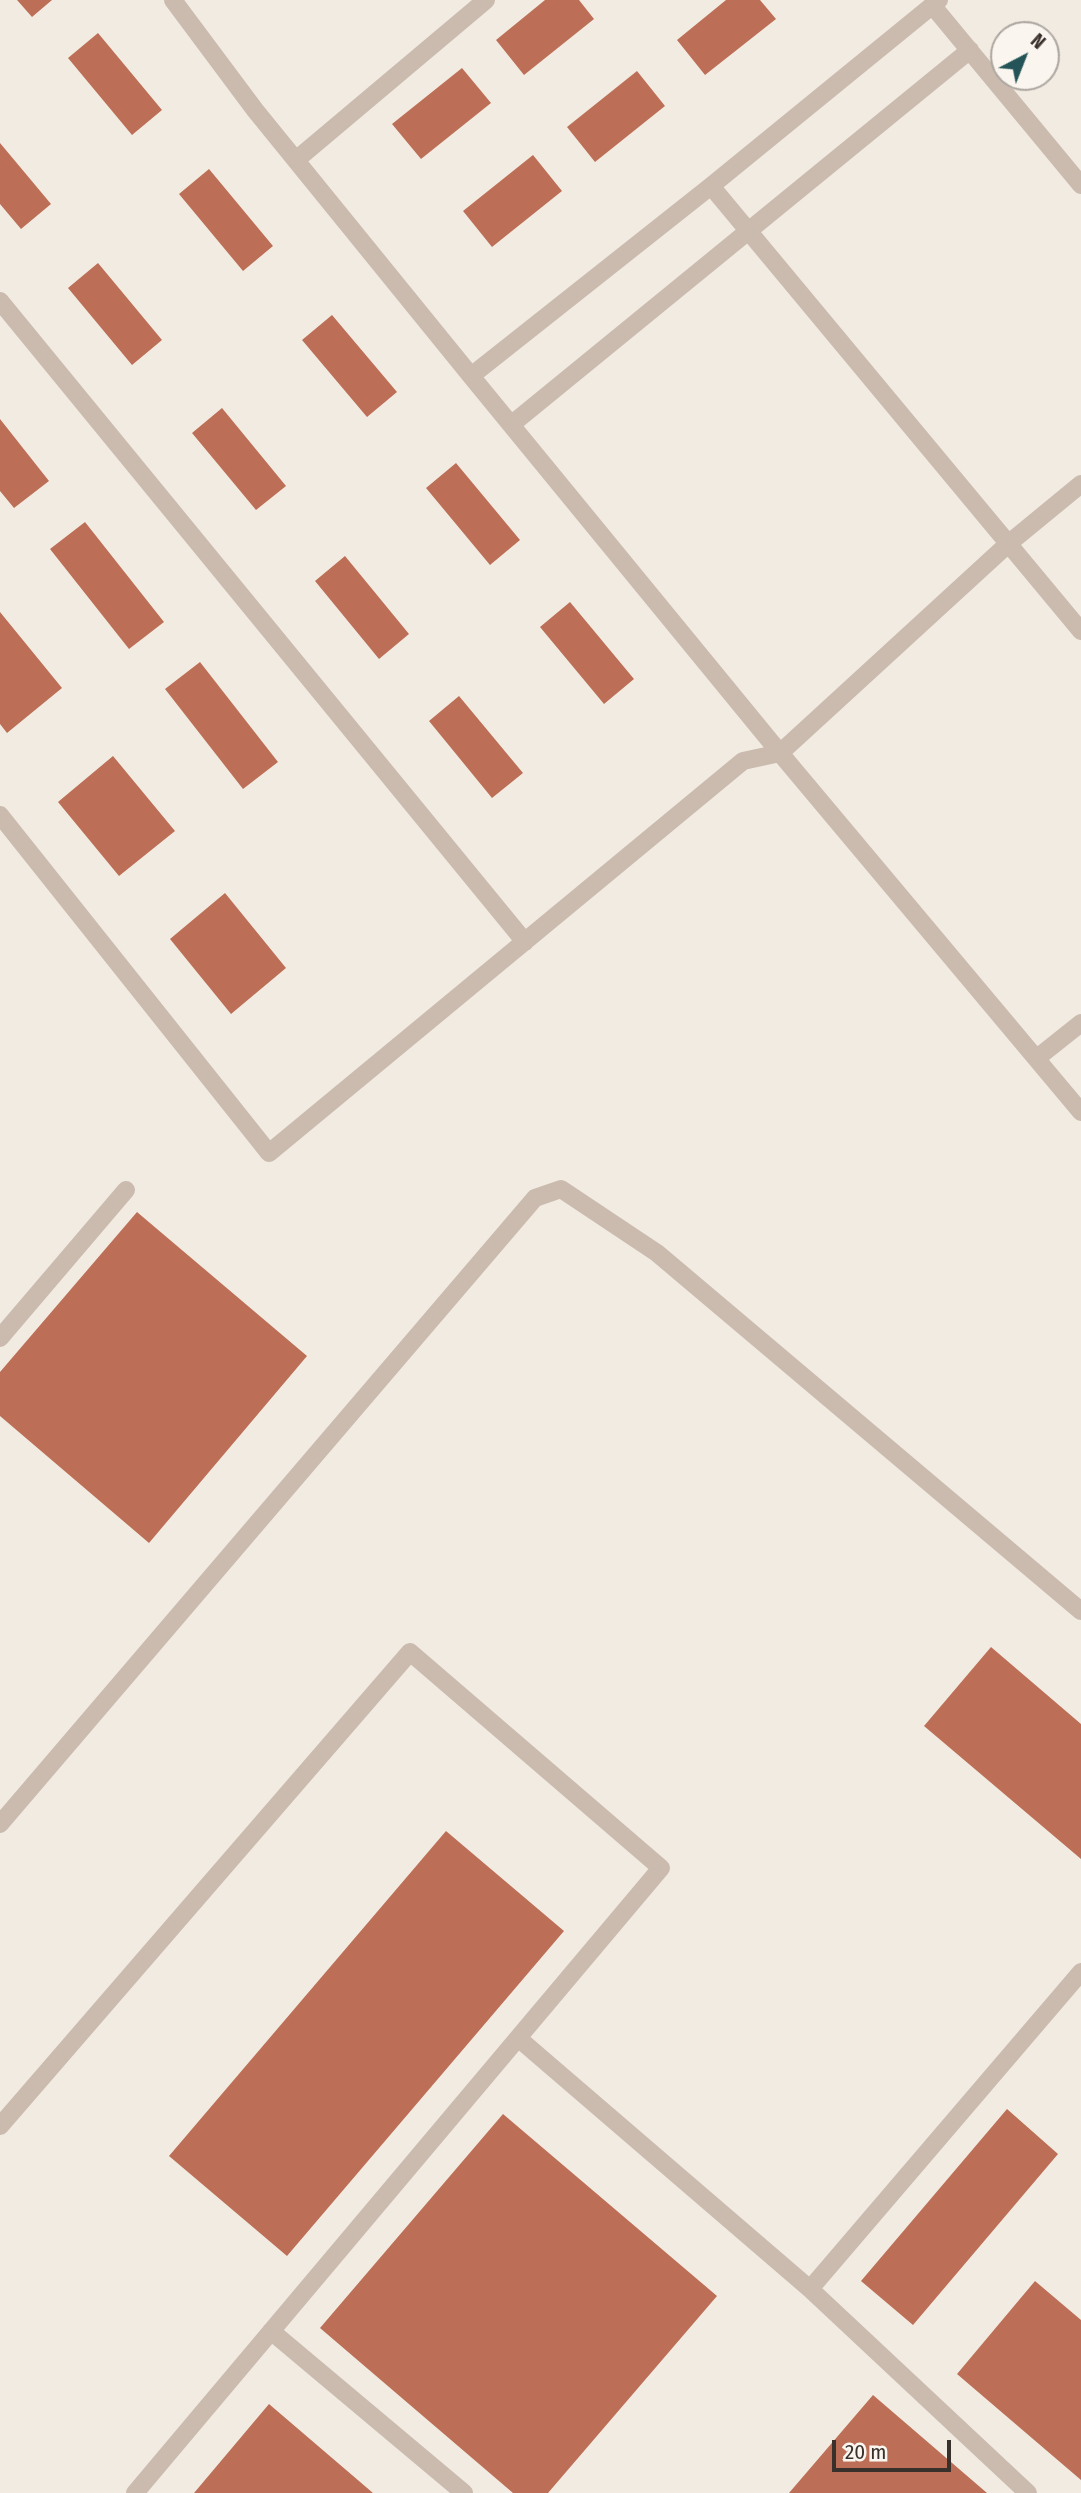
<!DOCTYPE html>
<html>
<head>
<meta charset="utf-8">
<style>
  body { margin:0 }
  #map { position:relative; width:1081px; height:2493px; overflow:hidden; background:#f2ebe2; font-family:"Fira Sans Condensed",sans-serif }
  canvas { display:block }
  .north { position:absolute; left:990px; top:21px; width:70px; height:70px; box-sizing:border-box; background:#faf5ee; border:2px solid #ada6a0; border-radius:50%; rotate:42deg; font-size:19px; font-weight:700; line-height:28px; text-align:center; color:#39302c }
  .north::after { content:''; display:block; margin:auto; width:24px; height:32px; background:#245458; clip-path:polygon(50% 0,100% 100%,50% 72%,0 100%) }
  .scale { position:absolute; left:832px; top:2440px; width:119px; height:32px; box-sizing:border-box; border:4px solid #39302c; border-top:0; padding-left:9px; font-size:21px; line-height:24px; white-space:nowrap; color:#39302c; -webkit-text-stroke:5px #faf5ee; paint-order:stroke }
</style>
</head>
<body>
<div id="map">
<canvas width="1081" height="2493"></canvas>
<div class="north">N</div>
<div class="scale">20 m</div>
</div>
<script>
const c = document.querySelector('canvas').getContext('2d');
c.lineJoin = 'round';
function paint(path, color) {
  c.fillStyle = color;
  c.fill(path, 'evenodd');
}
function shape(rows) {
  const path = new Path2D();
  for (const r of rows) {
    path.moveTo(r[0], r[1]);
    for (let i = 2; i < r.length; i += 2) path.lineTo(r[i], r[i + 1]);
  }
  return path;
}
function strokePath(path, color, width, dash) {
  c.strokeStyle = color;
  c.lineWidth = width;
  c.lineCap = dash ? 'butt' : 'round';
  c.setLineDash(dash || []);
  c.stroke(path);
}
paint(shape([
  [17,0,52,0,32,17],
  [545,0,579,0,594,19,524,75,496,40],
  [726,0,760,0,776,19,705,75,677,40],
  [98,33,162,110,132,135,68,58],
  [462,68,491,103,421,159,392,124],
  [637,71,665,106,595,162,567,127],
  [0,143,51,204,21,229,0,204],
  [533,155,562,191,492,247,463,211],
  [209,169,273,246,243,271,179,194],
  [98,263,162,340,132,365,68,288],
  [332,315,397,392,367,417,302,340],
  [222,408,286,486,256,510,192,433],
  [0,419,49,481,14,508,0,491],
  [456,463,520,540,490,565,426,488],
  [85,522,164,622,129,649,50,549],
  [345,556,409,634,379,659,315,581],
  [570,602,634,679,604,704,540,627],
  [0,612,62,688,7,733,0,724],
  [200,662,278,762,243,789,165,689],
  [459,696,523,773,492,798,429,721],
  [113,756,175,831,119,876,58,802],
  [225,893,286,968,231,1014,170,939],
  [137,1212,307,1356,149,1543,0,1416,0,1372],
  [991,1647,1081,1724,1081,1859,924,1726],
  [446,1831,564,1931,287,2256,169,2156],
  [1007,2109,1058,2154,913,2325,861,2281],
  [503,2114,717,2296,548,2493,513,2493,320,2328],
  [1035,2281,1081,2320,1081,2480,957,2374],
  [873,2395,987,2493,789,2493],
  [269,2404,373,2493,194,2493]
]), '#bc6f56');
strokePath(shape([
  [173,0,255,110,471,376,780,753,1081,1112],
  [932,5,1081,185],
  [296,160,486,0],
  [711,186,1081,631],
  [0,301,525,942],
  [471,376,711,186,939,0],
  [512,424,970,50],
  [0,815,269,1153,743,761,780,753,1008,544,1081,484],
  [1037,1058,1081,1023],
  [0,1338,126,1190],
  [0,1824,535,1198,561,1189,657,1253,1081,1611],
  [518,2038,810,2289,1028,2493],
  [0,2126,410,1652,661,1868,135,2493],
  [810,2289,1081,1972],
  [271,2331,464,2493]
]), '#cabbae', 18);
</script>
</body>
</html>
